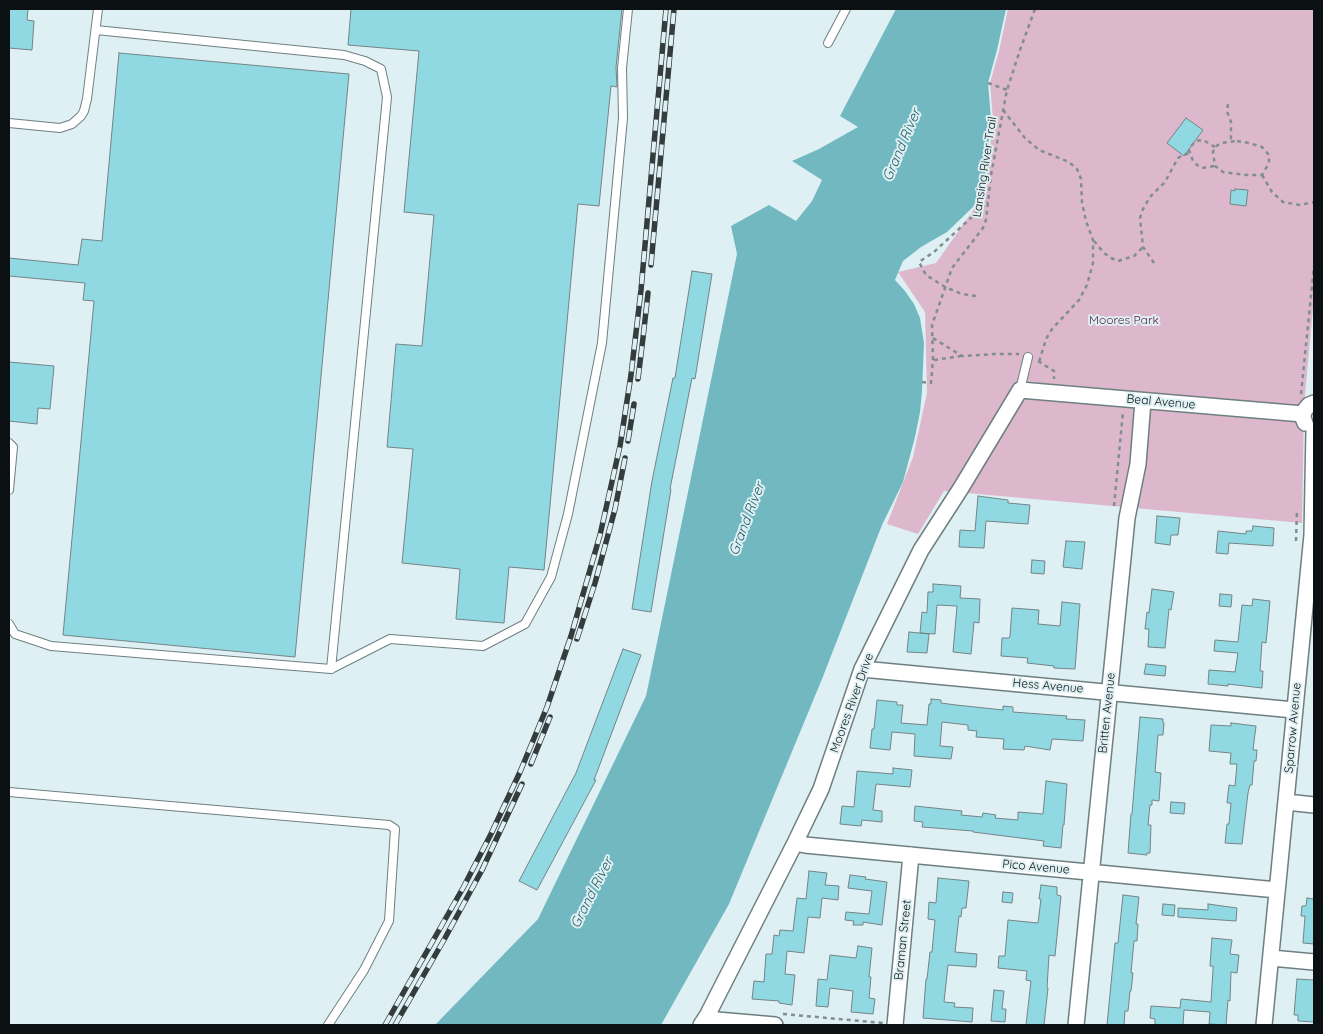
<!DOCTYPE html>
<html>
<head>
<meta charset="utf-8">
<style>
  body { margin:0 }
  #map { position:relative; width:1323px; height:1034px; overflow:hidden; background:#def0f3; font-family:Quicksand,sans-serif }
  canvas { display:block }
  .frame { position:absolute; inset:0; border:10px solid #0b1112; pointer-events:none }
</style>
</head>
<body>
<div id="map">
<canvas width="1323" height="1034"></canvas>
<div class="frame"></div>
</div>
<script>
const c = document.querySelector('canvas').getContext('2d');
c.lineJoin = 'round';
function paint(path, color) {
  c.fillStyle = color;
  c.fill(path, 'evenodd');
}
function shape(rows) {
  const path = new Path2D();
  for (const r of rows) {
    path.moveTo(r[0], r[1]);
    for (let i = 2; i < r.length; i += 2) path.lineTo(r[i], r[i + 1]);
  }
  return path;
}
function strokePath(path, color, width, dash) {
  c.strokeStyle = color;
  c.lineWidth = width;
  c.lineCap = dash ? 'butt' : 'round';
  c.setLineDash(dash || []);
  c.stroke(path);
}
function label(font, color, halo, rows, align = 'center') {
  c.font = font + ' Quicksand,sans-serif';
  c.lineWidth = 4;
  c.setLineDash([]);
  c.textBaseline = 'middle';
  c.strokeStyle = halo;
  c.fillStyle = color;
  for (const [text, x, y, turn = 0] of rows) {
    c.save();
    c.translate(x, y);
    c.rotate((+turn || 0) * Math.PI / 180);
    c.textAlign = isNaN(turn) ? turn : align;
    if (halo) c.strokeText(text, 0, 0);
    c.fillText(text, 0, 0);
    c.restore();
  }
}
paint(shape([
  [1008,9,1314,9,1314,297,1304,406,1302,523,944,491,918,534,887,524,913,457,927,393,925,312,898,272,936,263,974,209,986,186,993,120,990,83,999,51]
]), '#ddb8cc');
paint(shape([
  [896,9,1006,9,997,50,988,83,991,119,984,186,973,207,947,232,921,247,903,261,895,280,905,291,914,304,920,318,924,343,922,391,920,412,915,437,903,482,882,525,822,679,729,904,661,1025,435,1025,538,919,646,696,737,254,731,226,769,205,796,221,812,201,822,180,792,161,819,149,858,127,840,116]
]), '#72b8c1');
const building = shape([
  [9,9,28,9,27,20,34,21,32,50,9,48,9,9],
  [351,9,622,9,616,67,617,87,611,86,599,206,578,204,544,570,509,567,504,623,456,619,460,569,402,563,413,449,387,447,396,344,422,346,434,215,404,212,419,51,348,45,351,9],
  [119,53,349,74,295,657,63,635,94,301,83,300,85,283,9,276,9,258,78,265,82,239,102,241,119,53],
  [1186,118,1203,130,1184,156,1167,143,1186,118],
  [1235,189,1248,190,1246,206,1230,204,1231,190,1235,191,1235,189],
  [692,271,712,274,695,379,692,378,670,489,671,489,651,612,632,609,652,481,673,378,675,378,692,271],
  [9,362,54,366,50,409,38,408,37,424,9,421,9,362],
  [978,496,1008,500,1008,503,1030,505,1028,524,986,521,984,548,959,547,960,530,975,531,978,496],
  [1157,516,1180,518,1178,535,1171,535,1170,545,1155,543,1157,516],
  [1253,526,1274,528,1273,546,1229,543,1228,554,1216,553,1218,531,1246,534,1246,531,1252,531,1253,526],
  [1066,541,1085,542,1082,569,1063,567,1066,541],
  [1032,560,1045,561,1044,574,1031,573,1032,560],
  [933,584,961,586,960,598,980,599,979,623,974,622,971,654,953,652,957,606,937,605,935,634,920,633,922,612,927,613,928,592,933,592,933,584],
  [1152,589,1174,592,1171,610,1169,609,1165,648,1148,647,1149,629,1145,629,1147,612,1149,613,1152,589],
  [1220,594,1232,595,1231,607,1219,606,1220,594],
  [1253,599,1270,601,1266,643,1262,642,1260,671,1263,671,1262,688,1228,684,1228,686,1208,684,1209,670,1235,672,1238,653,1214,651,1215,640,1238,642,1242,605,1252,606,1253,599],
  [1062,602,1080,604,1075,669,1054,668,1054,666,1027,663,1028,658,1001,656,1002,638,1009,638,1010,636,1012,608,1039,610,1038,624,1060,626,1062,602],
  [909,632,929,634,927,653,907,652,909,632],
  [623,649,641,655,594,780,596,780,537,890,519,881,576,773,623,649],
  [1146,664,1166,666,1165,676,1144,674,1146,664],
  [931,699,941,700,941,703,956,705,994,709,1003,710,1003,706,1013,707,1013,712,1067,716,1066,719,1085,720,1083,741,1052,739,1050,750,1025,746,1024,750,1003,749,1004,739,976,737,977,731,968,730,968,725,942,722,940,746,953,747,951,759,914,756,915,734,892,732,890,750,870,748,872,729,874,729,877,700,897,702,897,705,903,705,901,723,927,725,929,704,931,704,931,699],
  [1140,717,1163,719,1163,723,1164,723,1163,735,1158,735,1155,772,1161,773,1159,801,1152,800,1152,805,1150,805,1148,825,1151,825,1150,853,1147,853,1147,855,1128,853,1131,814,1132,814,1140,717],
  [1231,723,1256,726,1253,750,1257,750,1256,761,1254,761,1252,785,1250,785,1248,793,1242,844,1225,843,1227,824,1229,824,1231,803,1227,803,1229,785,1235,786,1237,764,1230,764,1231,753,1209,751,1211,725,1231,726,1231,723],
  [893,768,912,770,910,787,876,784,873,810,882,811,882,822,862,820,861,826,840,824,842,806,854,807,857,771,893,774,893,768],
  [1046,781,1067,784,1064,825,1063,825,1061,848,1043,846,1044,841,973,832,973,831,922,827,923,822,914,821,915,806,962,811,961,815,982,817,983,813,996,815,995,818,1018,820,1018,812,1043,814,1046,781],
  [1171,802,1185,803,1184,814,1170,813,1171,802],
  [809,871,827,873,825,885,839,886,838,900,822,898,820,918,808,917,804,953,787,951,785,974,795,975,792,1005,779,1003,779,1001,752,999,754,981,764,982,766,954,772,954,774,935,779,936,780,930,793,931,797,898,806,899,809,871],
  [850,875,866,877,865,879,887,882,882,925,863,922,863,925,853,925,854,921,845,920,846,912,869,914,872,891,848,888,850,875],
  [938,878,969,881,966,908,962,908,961,917,959,916,955,952,977,954,976,967,948,965,944,1002,955,1003,954,1007,973,1008,972,1022,923,1018,926,979,927,979,930,952,932,952,935,920,928,919,929,902,936,903,938,878],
  [1041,885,1057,887,1057,895,1061,896,1055,956,1049,955,1047,988,1048,988,1044,1025,1026,1025,1031,981,1026,980,1027,971,998,968,999,956,1005,956,1008,920,1038,923,1041,899,1039,899,1041,885],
  [1003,892,1013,893,1012,903,1002,902,1003,892],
  [1123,895,1139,897,1136,924,1138,924,1137,941,1134,941,1131,973,1133,973,1131,991,1130,991,1128,1011,1125,1011,1124,1025,1107,1025,1115,943,1118,943,1123,895],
  [1307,898,1314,899,1314,944,1303,943,1305,916,1301,916,1302,906,1306,906,1307,898],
  [1163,904,1175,905,1174,916,1162,915,1163,904],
  [1208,904,1237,908,1236,921,1178,917,1178,908,1208,910,1208,904],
  [1212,938,1232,940,1230,954,1239,955,1237,973,1231,972,1230,1001,1228,1000,1226,1025,1209,1024,1210,1012,1184,1010,1183,1025,1155,1025,1155,1019,1150,1018,1151,1006,1180,1008,1181,999,1211,1002,1213,970,1213,966,1210,966,1212,938],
  [858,946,872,948,869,977,871,977,869,998,875,999,873,1014,851,1012,853,991,830,988,828,1007,816,1006,818,979,827,980,830,955,856,958,858,946],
  [1297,979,1314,980,1314,1022,1298,1021,1298,1015,1294,1015,1297,979],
  [994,990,1004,991,1002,1009,1006,1009,1005,1022,991,1021,994,990]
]);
paint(building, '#91d9e2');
strokePath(building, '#738486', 1);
const lane = shape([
  [96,30,344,55,365,61,381,69,387,97,331,669],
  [828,43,846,9],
  [9,123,60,128,72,124,81,116,84,111,87,99,98,9],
  [1020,390,1028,357],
  [9,443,13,447,9,490],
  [9,624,15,634,51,646,331,669,390,639,483,646,525,624,551,577,568,514,602,343,623,118,622,68,628,9],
  [9,792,389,825,395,829,389,921,364,970,328,1025]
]);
const street = shape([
  [1305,423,1303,418,1304,411,1309,405,1314,403],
  [862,669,1294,710],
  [1286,802,1314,805],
  [795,843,805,845,1277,890],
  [1271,958,1314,962],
  [707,1016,717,1020,775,1025],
  [701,1025,707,1016,795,843,821,789,862,669,921,550,961,488,1020,390,1303,414],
  [895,1025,911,855],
  [1076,1025,1127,518,1138,464,1143,401],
  [1264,1025,1312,535,1314,430]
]);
strokePath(lane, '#6e7f81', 10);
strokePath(street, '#6e7f81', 18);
strokePath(shape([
  [988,83,1007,90],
  [1228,104,1227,111,1231,122,1231,142],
  [1003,110,1025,138,1039,150,1069,162,1077,169,1081,179,1082,203,1086,221,1093,240,1093,263,1087,285,1079,300,1052,329,1046,339,1039,362],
  [1237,141,1249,143,1262,147,1269,155,1269,163,1262,175,1247,175,1223,172,1215,166,1213,152,1215,147,1221,143,1237,141],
  [1214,166,1202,168,1197,165,1193,161,1189,150,1191,146,1196,141,1203,140,1215,147],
  [1262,175,1272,192,1283,202,1300,205,1314,202],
  [1094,241,1104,253,1111,258,1118,261,1134,256,1143,247],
  [1154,263,1143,247,1140,218,1143,209,1150,197,1165,182,1178,158,1183,155,1190,153],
  [976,296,962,294,945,287,926,275,919,262,934,252,988,202],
  [933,338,962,356,994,354,1019,354],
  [934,360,961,356],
  [1038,361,1054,371,1054,379],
  [922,382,931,383,933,360,932,325,952,268,983,228,986,220,991,175,1007,90,1020,50,1035,9],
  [1301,394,1314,266],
  [1114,506,1123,412],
  [1296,541,1297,509],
  [783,1014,883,1023]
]), '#818e90', 2.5, [4, 4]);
strokePath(lane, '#fff', 8);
strokePath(street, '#fff', 15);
const rail = shape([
  [651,265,674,9],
  [638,379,643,338,648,293],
  [628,441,634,404],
  [577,639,595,583,615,509,625,458],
  [531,764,550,717],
  [385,1025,463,888,491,834,520,772,547,707,571,636,600,535,620,446,631,375,641,290,666,9],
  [395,1025,445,938,482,870,522,784]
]);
strokePath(rail, '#343c3d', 5.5);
strokePath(rail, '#def0f3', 4, [11]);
label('12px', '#0b1112', '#def0f3', [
  ["Lansing River Trail",985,167,-81],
  ["Beal Avenue",1161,402,5],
  ["Hess Avenue",1048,686,5],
  ["Moores River Drive",852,703,-70],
  ["Britten Avenue",1107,713,-84],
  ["Sparrow Avenue",1293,728,-85],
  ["Pico Avenue",1036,867,5],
  ["Braman Street",903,940,-84]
]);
label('12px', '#551840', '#def0f3', [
  ["Moores Park",1124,320]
]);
label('italic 14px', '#245f66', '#def0f3', [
  ["Grand River",902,145,-67],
  ["Grand River",747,519,-69],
  ["Grand River",592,893,-63]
]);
</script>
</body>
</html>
